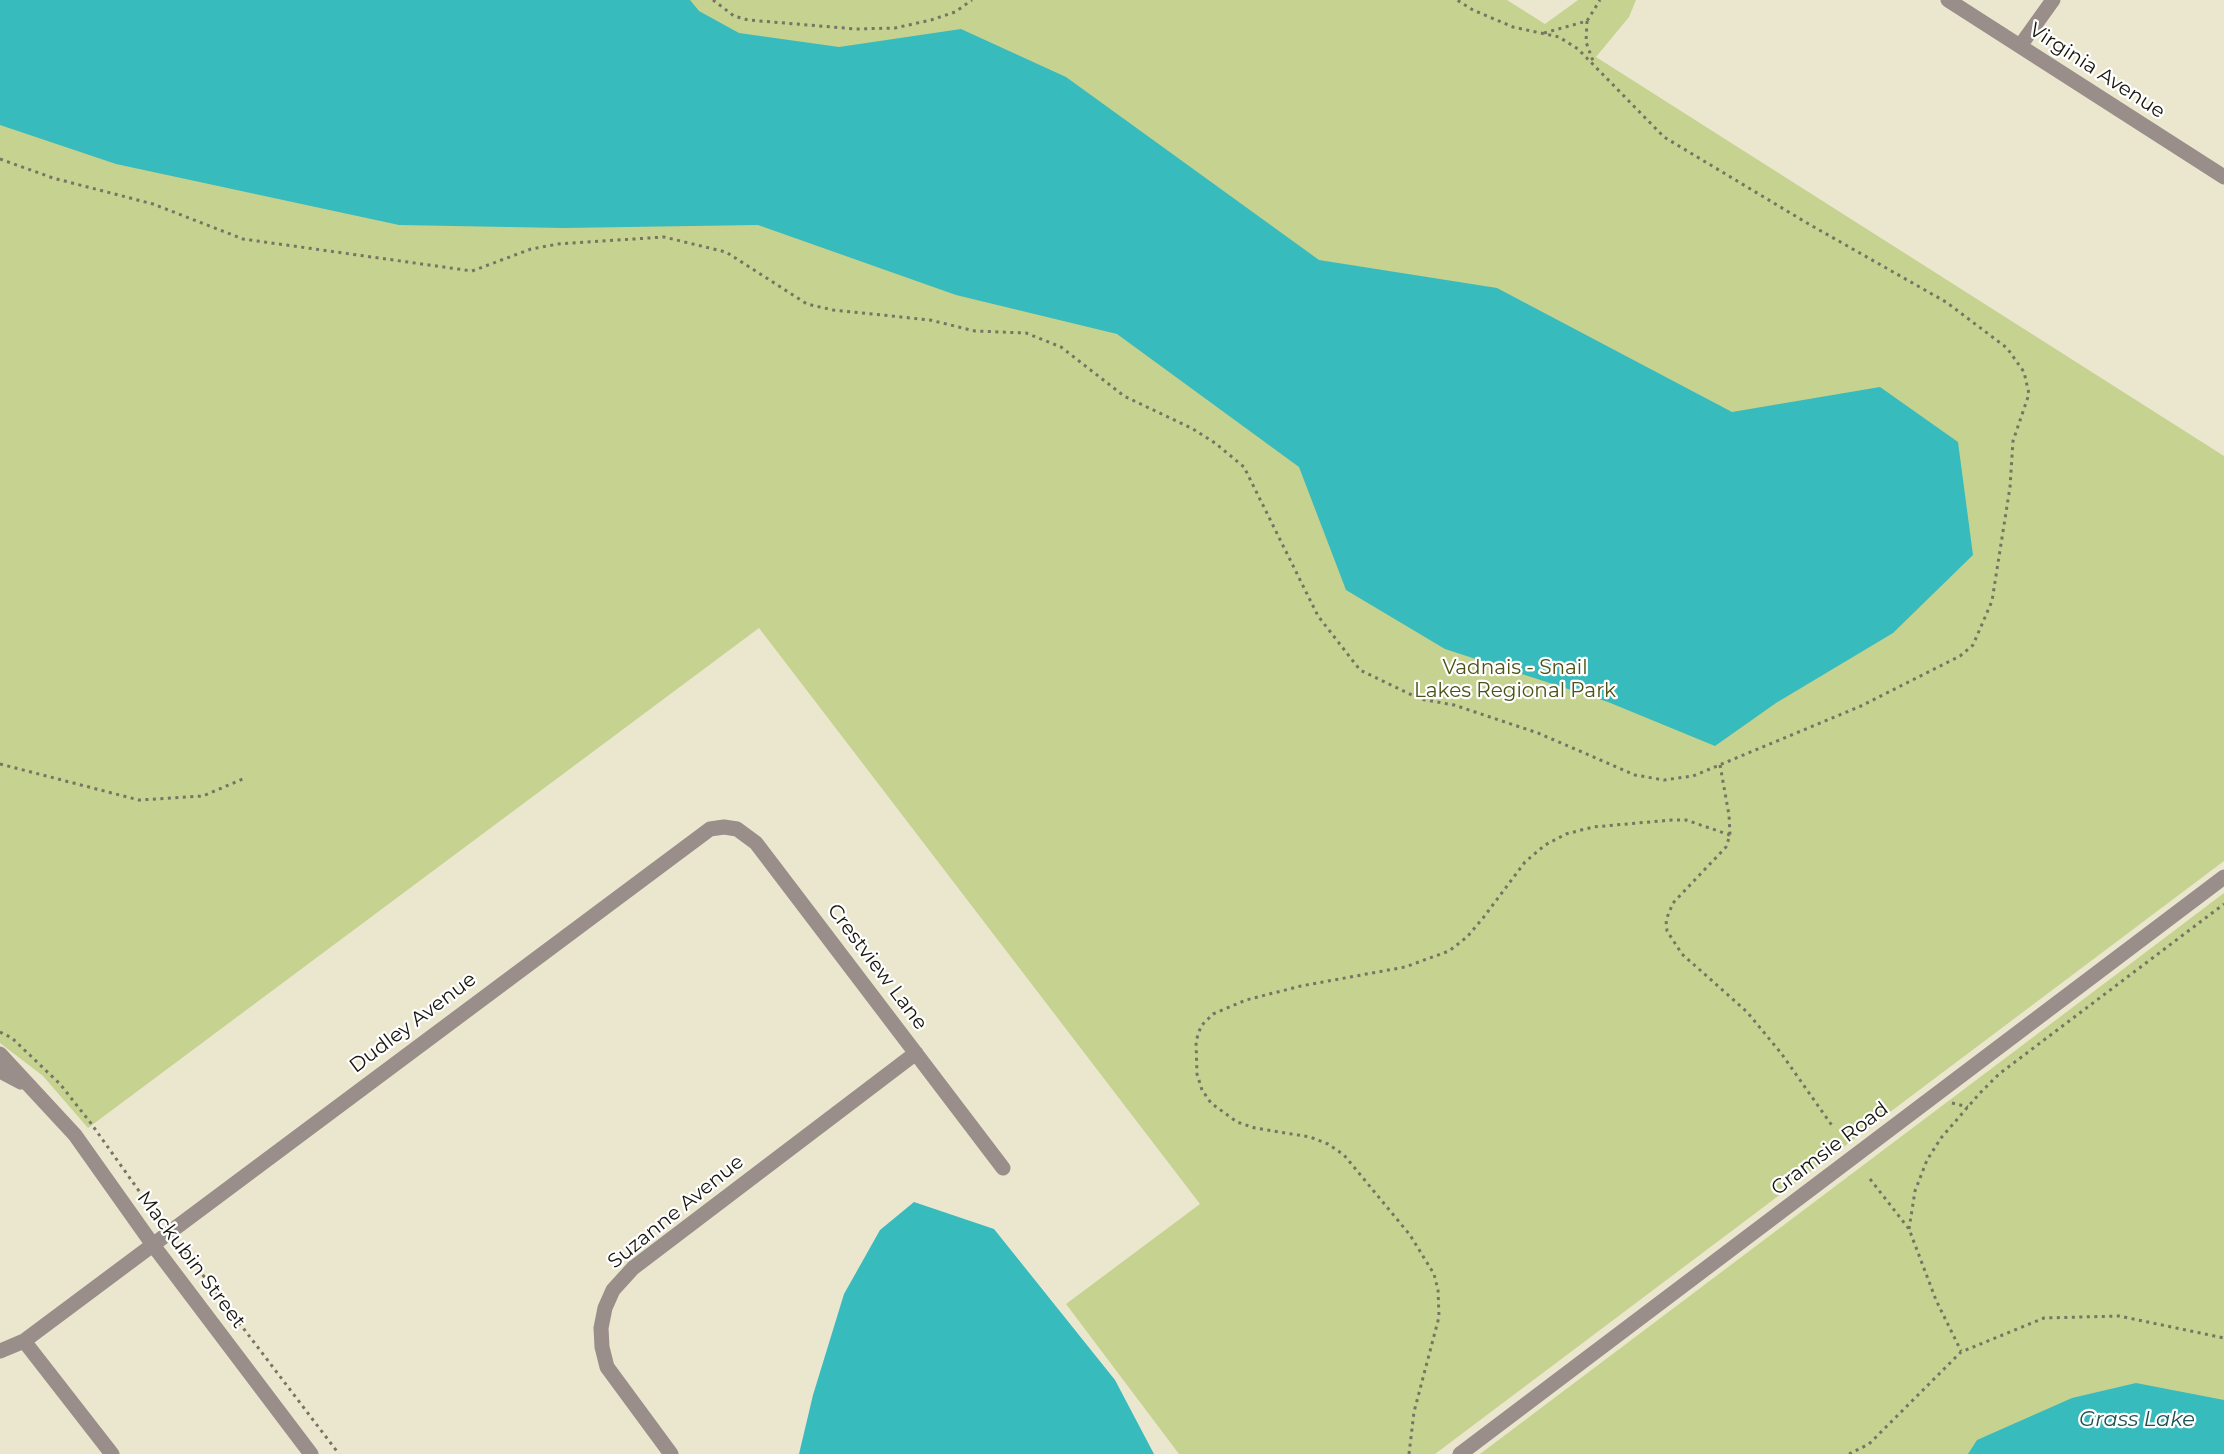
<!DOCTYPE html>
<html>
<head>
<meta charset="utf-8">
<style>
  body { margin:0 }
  canvas { display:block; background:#ebe7cf }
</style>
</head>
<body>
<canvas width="2224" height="1454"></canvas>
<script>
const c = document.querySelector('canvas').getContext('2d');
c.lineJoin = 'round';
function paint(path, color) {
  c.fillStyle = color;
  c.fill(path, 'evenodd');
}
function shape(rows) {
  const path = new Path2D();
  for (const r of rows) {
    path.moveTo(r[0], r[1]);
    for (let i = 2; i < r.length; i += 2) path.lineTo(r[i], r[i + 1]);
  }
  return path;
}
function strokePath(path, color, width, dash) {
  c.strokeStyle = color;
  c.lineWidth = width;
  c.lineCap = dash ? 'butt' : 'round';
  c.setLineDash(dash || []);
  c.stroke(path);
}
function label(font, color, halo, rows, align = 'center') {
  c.font = font + ' Montserrat,sans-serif';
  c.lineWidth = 4.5;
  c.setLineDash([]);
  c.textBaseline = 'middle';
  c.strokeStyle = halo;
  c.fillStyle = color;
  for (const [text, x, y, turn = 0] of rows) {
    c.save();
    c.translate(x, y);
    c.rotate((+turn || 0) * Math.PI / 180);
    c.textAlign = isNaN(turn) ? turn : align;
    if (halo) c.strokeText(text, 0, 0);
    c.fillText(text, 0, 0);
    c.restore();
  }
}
paint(shape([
  [0,0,1507,0,1545,24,1578,0,1636,0,1629,17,1596,57,2224,456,2224,861,1435,1454,1179,1454,1066,1304,1200,1204,759,628,88,1128,43,1076,0,1043],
  [2224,893,2224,1454,1480,1454,2097,989]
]), '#c6d290');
paint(shape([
  [0,0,690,0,699,11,739,33,839,47,961,29,1066,77,1319,260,1497,288,1732,412,1880,387,1958,442,1973,555,1893,633,1776,703,1715,746,1608,702,1445,649,1346,590,1299,467,1117,334,956,295,758,225,563,228,399,225,116,164,0,125],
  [914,1202,994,1229,1115,1380,1154,1454,799,1454,813,1395,844,1294,880,1230],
  [2136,1383,2224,1400,2224,1454,1968,1454,1977,1440,2072,1398]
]), '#38bbbc');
strokePath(shape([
  [713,0,734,16,748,20,856,29,895,28,931,20,955,12,972,0],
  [1587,21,1586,42,1593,61],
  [1544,33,1587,21,1600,0],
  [0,159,53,178,153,204,243,239,472,271,531,249,558,244,664,237,726,252,807,304,833,310,930,320,975,331,1026,333,1061,347,1124,396,1193,429,1215,443,1244,467,1318,616,1360,670,1420,699,1454,705,1538,733,1635,775,1664,780,1693,776,1861,706,1960,656,1973,645,1992,601,2010,487,2013,441,2029,394,2024,372,2007,348,1946,302,1807,223,1664,137,1578,49,1559,37,1513,27,1473,10,1457,0],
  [0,764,139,800,203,796,245,778],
  [1720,765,1729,815,1730,835,1726,847,1673,903,1666,920,1667,931,1682,954,1747,1012,1781,1053,1833,1127],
  [0,1032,12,1038,60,1084,90,1122,159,1219],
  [1952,1103,1968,1107],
  [1870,1179,1909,1229,1936,1300,1961,1351],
  [1909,1229,1915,1191,1927,1160,1941,1138,1979,1094,1999,1074,2224,904],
  [180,1245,339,1454],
  [1409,1454,1414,1412,1439,1317,1438,1290,1434,1274,1410,1235,1344,1155,1328,1144,1310,1137,1255,1128,1237,1122,1211,1103,1202,1090,1197,1074,1196,1041,1201,1026,1213,1014,1246,1000,1301,986,1405,967,1449,951,1467,937,1483,918,1525,862,1545,845,1566,834,1593,827,1672,820,1686,820,1730,835],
  [1849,1454,1869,1444,1961,1352,2044,1318,2119,1316,2224,1338]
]), '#777465', 3, [3, 4.5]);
strokePath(shape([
  [1948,0,2224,177],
  [2020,46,2053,0],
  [0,1054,75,1135,153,1245,311,1454],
  [0,1071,21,1082],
  [24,1341,112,1454],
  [0,1351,24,1341,710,829,724,827,737,829,756,843,1003,1168],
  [671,1454,607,1367,602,1347,601,1328,605,1308,613,1290,633,1268,916,1053],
  [1460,1454,2224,877]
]), '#998e8a', 15);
label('20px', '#17150d', '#fff', [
  ["Virginia Avenue",2097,71,33],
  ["Crestview Lane",877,967,53],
  ["Dudley Avenue",413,1023,-37],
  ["Gramsie Road",1830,1149,-37],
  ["Suzanne Avenue",676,1212,-39],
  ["Mackubin Street",191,1260,53]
]);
label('20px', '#4b5315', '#fff', [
  ["Vadnais - Snail",1515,668],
  ["Lakes Regional Park",1515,691]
]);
label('italic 21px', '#1d5353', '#fff', [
  ["Grass Lake",2137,1420]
]);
</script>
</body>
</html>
